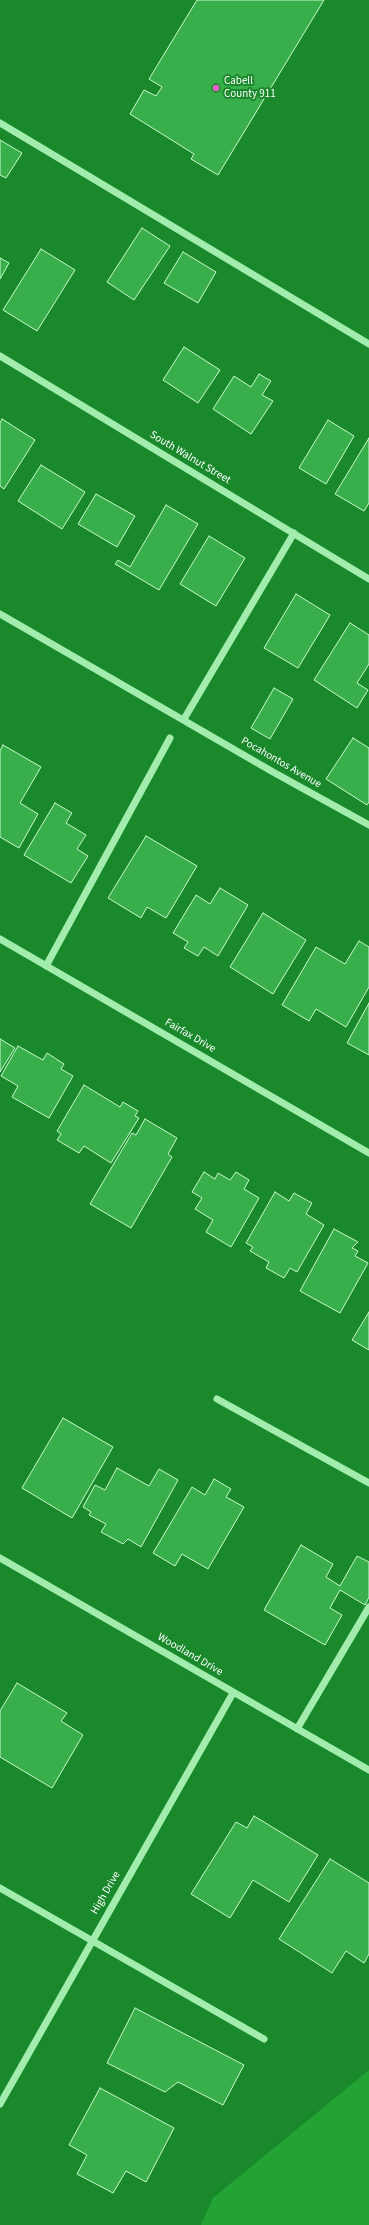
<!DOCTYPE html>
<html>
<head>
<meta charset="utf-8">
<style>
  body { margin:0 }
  canvas { display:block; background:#19892b }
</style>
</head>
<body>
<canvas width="369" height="2225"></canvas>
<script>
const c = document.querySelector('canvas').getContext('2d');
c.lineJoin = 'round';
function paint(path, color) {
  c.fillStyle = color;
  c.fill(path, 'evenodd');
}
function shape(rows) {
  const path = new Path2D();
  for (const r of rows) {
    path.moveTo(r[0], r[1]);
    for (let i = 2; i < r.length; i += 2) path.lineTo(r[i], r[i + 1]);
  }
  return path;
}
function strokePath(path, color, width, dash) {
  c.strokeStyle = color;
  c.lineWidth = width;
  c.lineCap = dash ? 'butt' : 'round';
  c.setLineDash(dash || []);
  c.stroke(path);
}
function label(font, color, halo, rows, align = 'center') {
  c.font = font + ' "Source Sans 3",sans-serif';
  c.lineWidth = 4;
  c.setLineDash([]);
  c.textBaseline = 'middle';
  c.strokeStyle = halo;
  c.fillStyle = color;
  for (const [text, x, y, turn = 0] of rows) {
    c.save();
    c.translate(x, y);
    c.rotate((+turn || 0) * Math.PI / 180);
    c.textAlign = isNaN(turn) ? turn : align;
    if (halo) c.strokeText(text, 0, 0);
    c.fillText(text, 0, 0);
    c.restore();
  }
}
paint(shape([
  [369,2070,369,2225,201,2225,213,2198]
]), '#22a334');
const building = shape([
  [197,0,324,0,218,175,191,159,194,154,130,114,144,90,156,96,162,87,149,79,197,0],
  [0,140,22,153,6,178,0,175,0,140],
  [142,228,170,246,134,300,107,282,142,228],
  [41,249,75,270,37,331,3,310,41,249],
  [183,252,216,272,198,303,164,283,183,252],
  [0,258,9,263,0,279,0,258],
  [184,347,220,370,198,403,163,380,184,347],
  [259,374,271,381,262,395,273,401,251,434,213,409,234,376,251,387,259,374],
  [2,419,35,440,4,489,0,486,0,423,2,419],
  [328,420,354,436,326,484,299,468,328,420],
  [369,438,369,503,364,511,335,494,369,438],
  [41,465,85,492,62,529,18,501,41,465],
  [96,494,135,516,117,547,78,524,96,494],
  [166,505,198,524,159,590,115,564,118,560,130,567,166,505],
  [209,536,245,558,216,606,180,584,209,536],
  [296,594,330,615,298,668,264,648,296,594],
  [350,623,369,635,369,664,357,683,368,690,357,708,314,680,350,623],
  [274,688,293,699,270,739,251,728,274,688],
  [353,738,369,748,369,802,367,805,326,779,353,738],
  [3,745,41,767,20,803,38,814,19,848,0,837,0,751,3,745],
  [55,803,72,813,66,823,86,835,77,849,88,856,71,883,24,855,55,803],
  [146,836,197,866,166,918,147,907,141,918,108,898,146,836],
  [220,888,248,905,218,956,204,947,198,956,184,948,188,942,173,933,196,895,210,904,220,888],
  [263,913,306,940,273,994,230,967,263,913],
  [359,941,369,947,369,987,346,1027,316,1009,309,1021,282,1005,316,947,345,964,359,941],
  [369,1003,369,1055,347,1043,369,1003],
  [0,1039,15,1048,0,1072,0,1039],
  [18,1046,43,1060,47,1053,64,1064,61,1069,73,1076,49,1118,12,1097,18,1086,1,1076,18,1046],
  [84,1085,120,1107,123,1102,138,1111,135,1116,139,1118,111,1163,84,1146,79,1153,57,1140,61,1134,57,1131,84,1085],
  [145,1119,177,1138,168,1154,172,1157,131,1228,90,1204,132,1133,136,1135,145,1119],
  [204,1172,215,1179,218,1173,230,1180,236,1172,249,1180,244,1189,259,1198,231,1247,206,1232,213,1220,195,1209,202,1198,192,1192,204,1172],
  [275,1192,289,1201,294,1193,312,1203,306,1214,324,1225,297,1272,290,1268,284,1278,266,1268,269,1262,250,1251,253,1247,246,1243,275,1192],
  [334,1229,358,1242,352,1248,358,1251,355,1256,368,1263,340,1313,300,1291,334,1229],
  [369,1312,369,1350,352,1340,369,1312],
  [63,1418,113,1447,72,1518,22,1488,63,1418],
  [117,1468,149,1486,159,1469,178,1480,141,1547,128,1539,123,1544,101,1532,106,1524,89,1515,91,1512,83,1507,95,1485,105,1490,117,1468],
  [214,1479,231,1489,226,1497,244,1507,208,1569,182,1554,175,1566,153,1553,192,1487,205,1495,214,1479],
  [301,1545,333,1564,326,1577,340,1586,357,1556,369,1562,369,1597,365,1605,340,1590,330,1608,342,1615,325,1645,264,1610,301,1545],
  [17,1683,67,1713,61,1721,83,1735,52,1788,0,1757,0,1711,17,1683],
  [254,1816,318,1855,289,1902,253,1880,230,1918,191,1894,236,1822,247,1828,254,1816],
  [330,1859,369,1883,369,1954,364,1963,346,1951,332,1973,279,1939,330,1859],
  [135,2008,244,2065,223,2105,178,2082,165,2092,107,2063,135,2008],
  [100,2088,174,2128,146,2182,126,2171,113,2193,77,2174,87,2155,69,2145,100,2088]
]);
paint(building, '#39af4b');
strokePath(building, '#c8facf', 1);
strokePath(shape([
  [0,123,369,344],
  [0,356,369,579],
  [0,614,273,772,369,825],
  [184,719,294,533],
  [0,939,369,1153],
  [46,966,170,738],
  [217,1399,369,1483],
  [0,1558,369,1770],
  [297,1729,369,1607],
  [0,1888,264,2039],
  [0,2104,233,1693]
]), '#a2edad', 7);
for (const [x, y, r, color] of [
  [216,88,4,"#ff5fce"]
]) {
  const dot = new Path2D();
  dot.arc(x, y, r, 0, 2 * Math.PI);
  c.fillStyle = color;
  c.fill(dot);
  strokePath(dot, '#19892b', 1.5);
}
label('11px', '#fff', '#19892b', [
  ["Cabell",224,82],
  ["County 911",224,95]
], 'left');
label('11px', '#fff', '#19892b', [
  ["South Walnut Street",190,458,31],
  ["Pocahontos Avenue",281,763,30],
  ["Fairfax Drive",190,1036,30],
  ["Woodland Drive",190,1655,30],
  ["High Drive",106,1893,-60]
]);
</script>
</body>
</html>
